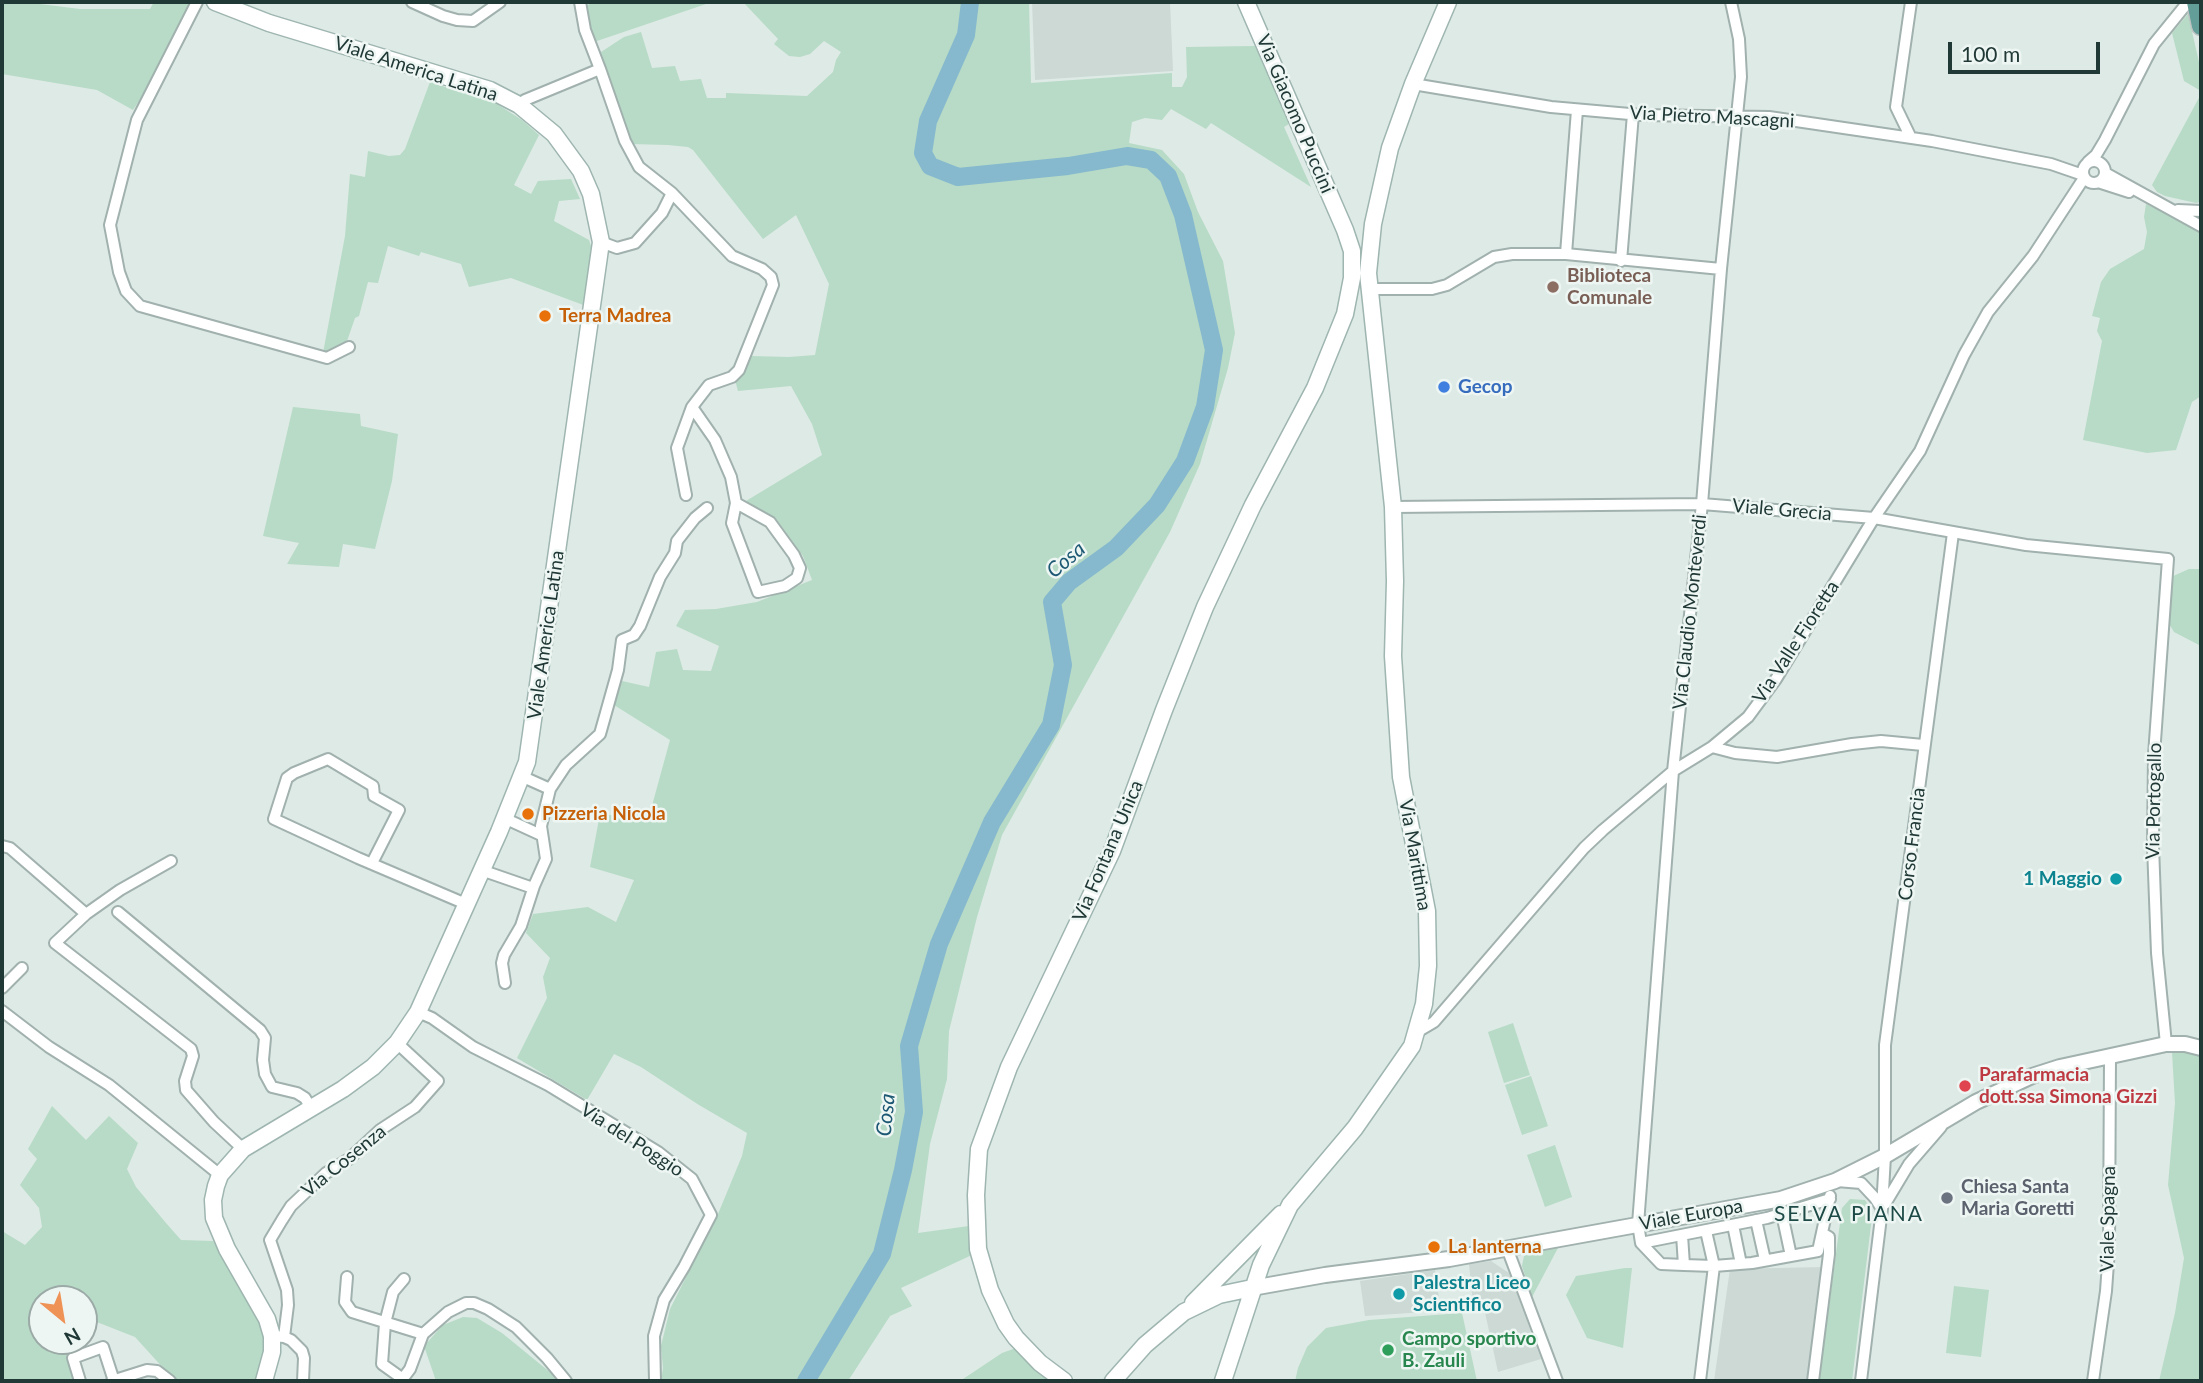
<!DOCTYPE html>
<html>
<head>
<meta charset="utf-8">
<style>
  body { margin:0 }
  #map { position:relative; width:2203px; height:1383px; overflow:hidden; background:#deeae6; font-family:Lato,sans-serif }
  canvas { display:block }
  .frame { position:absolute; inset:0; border:4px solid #203936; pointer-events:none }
  .north { position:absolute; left:28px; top:1285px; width:70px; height:70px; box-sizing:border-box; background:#eef6f3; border:2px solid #9caaa7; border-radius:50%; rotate:150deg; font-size:19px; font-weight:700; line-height:28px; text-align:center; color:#203936 }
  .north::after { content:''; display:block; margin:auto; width:24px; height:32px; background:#ef9256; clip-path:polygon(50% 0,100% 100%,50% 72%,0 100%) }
  .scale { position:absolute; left:1948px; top:42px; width:152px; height:32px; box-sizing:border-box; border:4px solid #203936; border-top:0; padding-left:9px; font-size:21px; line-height:24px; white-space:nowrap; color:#203936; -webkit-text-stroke:5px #eef6f3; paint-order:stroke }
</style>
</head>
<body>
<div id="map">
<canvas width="2203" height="1383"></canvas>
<div class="frame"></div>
<div class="north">N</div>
<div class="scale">100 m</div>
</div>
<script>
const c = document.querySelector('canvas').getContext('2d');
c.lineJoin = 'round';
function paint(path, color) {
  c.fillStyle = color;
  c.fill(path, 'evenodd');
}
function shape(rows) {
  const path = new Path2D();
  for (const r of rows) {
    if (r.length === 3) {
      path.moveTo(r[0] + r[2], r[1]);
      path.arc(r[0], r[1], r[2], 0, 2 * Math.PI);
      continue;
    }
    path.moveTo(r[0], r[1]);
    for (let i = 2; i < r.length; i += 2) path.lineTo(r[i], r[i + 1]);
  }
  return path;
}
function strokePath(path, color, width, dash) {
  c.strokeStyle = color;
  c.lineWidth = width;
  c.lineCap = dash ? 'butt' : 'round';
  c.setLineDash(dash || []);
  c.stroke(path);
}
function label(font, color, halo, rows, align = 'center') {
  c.font = font + ' Lato,sans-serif';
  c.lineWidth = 5;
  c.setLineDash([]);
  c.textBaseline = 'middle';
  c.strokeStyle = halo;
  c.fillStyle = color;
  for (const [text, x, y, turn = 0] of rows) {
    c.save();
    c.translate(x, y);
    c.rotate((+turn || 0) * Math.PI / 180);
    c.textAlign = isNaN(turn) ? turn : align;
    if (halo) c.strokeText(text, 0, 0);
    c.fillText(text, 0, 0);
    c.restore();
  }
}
paint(shape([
  [1032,2,1170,2,1173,71,1035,80],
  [1491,1261,1509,1273,1541,1359,1498,1372,1484,1308,1365,1316,1360,1281,1435,1270,1440,1305,1473,1303,1469,1264],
  [1824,1267,1807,1381,1714,1381,1730,1269]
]), '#ccd9d5');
paint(shape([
  [2,2,24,2,80,9,150,9,154,2,191,2,145,92,133,110,97,90,2,74],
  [596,2,712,2,594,42,586,18,584,6],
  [743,2,1029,2,1031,83,1172,73,1172,87,1182,87,1187,77,1186,47,1255,46,1289,124,1284,127,1311,187,1211,123,1206,129,1171,109,1162,120,1145,118,1132,122,1129,143,1162,150,1184,174,1198,212,1223,261,1235,333,1228,368,1200,464,1170,532,1002,835,977,917,949,1031,947,1079,930,1144,918,1233,969,1226,974,1254,901,1288,912,1306,890,1316,848,1381,661,1381,663,1368,661,1346,670,1309,718,1214,742,1156,747,1133,699,1105,641,1067,614,1054,587,1100,517,1058,547,998,543,977,550,958,526,933,533,914,588,907,616,922,634,880,590,867,600,814,619,816,650,813,670,740,614,705,622,681,649,687,656,652,677,649,683,670,711,671,719,646,676,626,685,610,716,609,757,602,812,580,803,556,777,520,746,501,822,455,812,424,791,386,738,391,735,380,746,370,751,356,789,357,815,355,829,284,796,215,763,239,693,150,688,147,668,145,631,144,601,52,624,37,641,32,652,68,675,66,680,81,701,79,707,98,726,98,726,93,807,96,833,72,836,60,841,52,824,41,810,54,800,57,789,56,774,44,778,39],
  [2188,14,2201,71,2201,91,2184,81,2172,33],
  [430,82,497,104,522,120,539,135,514,185,531,194,538,181,571,179,580,199,559,201,554,221,589,240,591,246,586,306,511,278,469,287,461,264,421,252,419,256,388,246,378,283,368,282,359,316,355,318,346,344,323,353,345,236,350,174,365,177,368,151,389,156,400,155,405,149],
  [2201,94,2201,202,2196,203,2165,196,2157,192,2152,185],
  [2146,204,2176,217,2201,232,2201,396,2192,402,2176,450,2147,453,2083,440,2102,341,2097,331,2100,318,2092,316,2101,282,2110,269,2144,249,2147,232,2144,217],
  [293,407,360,414,361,426,398,434,392,481,375,549,343,544,339,567,287,564,299,543,263,536],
  [2189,569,2201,569,2201,646,2174,632,2168,622,2171,577],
  [1513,1023,1530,1075,1504,1083,1488,1032],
  [2191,1050,2201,1058,2201,1381,2159,1381,2175,1313,2184,1258,2168,1185,2175,1103,2172,1052],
  [1531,1076,1548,1126,1522,1135,1505,1085],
  [52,1106,86,1140,109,1116,138,1143,127,1169,136,1187,166,1223,181,1240,213,1241,263,1322,267,1344,259,1381,175,1381,135,1337,84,1317,84,1299,42,1299,42,1341,63,1341,74,1381,2,1381,2,1231,25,1245,42,1227,39,1208,20,1185,37,1159,28,1149],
  [1555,1145,1572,1197,1545,1207,1527,1155],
  [1850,1199,1865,1200,1869,1206,1872,1217,1852,1381,1819,1381,1842,1208],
  [1559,1246,1532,1297,1522,1266,1524,1256,1533,1251],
  [1625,1268,1632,1268,1623,1348,1587,1338,1566,1295,1576,1276],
  [1954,1286,1989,1290,1981,1357,1946,1353],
  [1462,1313,1477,1381,1295,1381,1298,1368,1307,1347,1326,1328,1369,1320],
  [463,1317,477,1318,502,1333,551,1373,557,1381,436,1381,424,1346,443,1325],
  [1016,1348,1051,1381,960,1381,1002,1353]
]), '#b7dbc6');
strokePath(shape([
  [806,1381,882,1254,903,1170,914,1112,909,1046,939,944,992,822,1051,725,1063,665,1052,602,1069,582,1116,548,1157,505,1185,461,1205,407,1214,350,1183,215,1168,176,1151,160,1127,156,1068,166,958,177,930,166,923,153,928,121,966,35,970,2]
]), '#86b9ce', 18);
const minor = shape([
  [197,2,137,120,110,225,119,272,126,291,140,306,327,358,349,347],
  [412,2,443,16,457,20,473,21,500,2],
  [1731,2,1739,39,1741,77,1721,269,1702,504,1673,771,1638,1224,1641,1243,1767,1218,1830,1199],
  [1911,2,1896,107,1911,138],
  [600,69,625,141,639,167,672,193,662,213,635,243,617,248,601,242],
  [1413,84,1551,107,1641,115,1769,117,1932,141,2051,164,2083,175],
  [519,105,525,100,600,69,585,30,580,2],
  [2094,172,11],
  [2088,162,2096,155,2105,140,2154,44,2188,2],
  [2105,173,2201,226],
  [2098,182,2129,192],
  [672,193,732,256,762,269,771,277,773,285,739,370,732,377,709,385,692,407,715,440,731,477,736,503,732,523,758,592,785,586,797,578,800,568,794,555,770,522,736,503],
  [2178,210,2201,211],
  [1566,254,1577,110],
  [1621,261,1633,114],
  [1368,289,1432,289,1447,285,1494,257,1512,254,1566,254,1721,269],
  [686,495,677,448,692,407],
  [1393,507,1702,504,1874,518,2026,545,2168,559,2154,755,2153,846,2157,953,2166,1044],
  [1712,747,1735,753,1777,757,1852,744,1881,741,1923,745],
  [521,776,550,789],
  [504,818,541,835],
  [2,846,10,848,86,914,55,943,191,1049,193,1056,185,1081,186,1090,214,1122,243,1149],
  [372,863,399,810,374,796,373,786,328,759,294,773,287,778,274,819,358,858,466,904],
  [481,870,533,888],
  [118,912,260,1030,265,1038,263,1060,265,1074,272,1087,297,1093,305,1098,311,1108],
  [86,914,120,890,171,861],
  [505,983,502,963,504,955,521,926,534,886,546,859,541,826,550,789,566,765,600,734,618,670,622,640,634,635,640,626,660,577,675,553,677,541,695,518,707,508],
  [2,988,22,968],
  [2,1011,49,1047,109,1085,220,1175],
  [418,1012,432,1018,473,1047,548,1085,658,1152,692,1179,711,1215,684,1267,664,1300,654,1336,655,1381],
  [1417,1032,1434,1022,1584,848,1603,830,1673,771,1712,747,1748,717,1776,679,1874,518,1920,451,1964,355,1988,312,2033,256,2084,178],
  [1837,1181,1861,1183,1875,1198,1882,1209],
  [1885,1204,1909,1164,1941,1127],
  [1782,1214,1791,1256],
  [1756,1220,1765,1260],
  [1733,1225,1741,1264],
  [1682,1235,1684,1265,1714,1266,1752,1263,1818,1251,1830,1196],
  [1641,1243,1661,1264,1684,1265],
  [1507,1248,1557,1381],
  [347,1277,345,1302,352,1312,423,1334],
  [272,1336,284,1337,288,1305,287,1290,270,1240,282,1220,291,1206,326,1173,349,1159,380,1130,415,1107,438,1081,397,1043],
  [284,1337,291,1340,302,1351,304,1358,303,1381],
  [403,1379,382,1364,385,1323,393,1292,404,1279],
  [80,1381,73,1358,103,1347,114,1381],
  [112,1381,147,1370,157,1371,170,1381],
  [401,1381,410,1369,423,1334,448,1312,466,1303,474,1303,488,1309,516,1327,547,1358,566,1381],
  [1700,1381,1714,1266,1706,1231],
  [1813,1381,1829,1254,1829,1237,1822,1233],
  [1861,1381,1882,1209,1885,1156,1885,1045,1953,533],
  [2093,1381,2106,1291,2109,1249,2110,1056]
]);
const tertiary = shape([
  [1252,1288,1325,1275,1449,1259,1781,1199,1835,1181,1885,1156,1976,1102,2032,1076,2060,1067,2166,1044,2185,1044,2201,1048]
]);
const secondary = shape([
  [215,2,269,23,490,90,519,105,554,134,581,171,591,194,601,242,527,762,499,832,418,1012,397,1043,373,1067,343,1089,243,1149,220,1175,216,1186,213,1200,214,1218,227,1249,267,1319,272,1336,272,1352,264,1381],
  [1193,1303,1281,1214],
  [1064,1381,1040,1363,1016,1338,1006,1324,990,1290,978,1249,976,1195,979,1149,1009,1067,1112,851,1164,710,1205,607,1253,505,1315,388,1345,314,1352,278,1352,251,1345,230,1246,2],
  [1113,1381,1145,1345,1184,1312,1219,1295,1252,1288],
  [1223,1381,1261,1265,1290,1205,1355,1128,1412,1046,1424,1004,1428,966,1427,911,1401,777,1393,656,1395,581,1393,507,1368,273,1373,224,1390,148,1413,84,1448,2]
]);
const primary = shape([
  [2196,2,2201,26]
]);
strokePath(minor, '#a1b1ae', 14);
strokePath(tertiary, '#a1b1ae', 18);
strokePath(secondary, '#9eb5b0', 19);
strokePath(primary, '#bcc4c3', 21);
strokePath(minor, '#fff', 10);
strokePath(tertiary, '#fff', 14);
strokePath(secondary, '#fff', 16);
strokePath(primary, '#639e98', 18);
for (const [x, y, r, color] of [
  [1553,287,7,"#8d6e63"],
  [545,316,7,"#e8710a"],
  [1444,387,7,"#3f7fe0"],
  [528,814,7,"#e8710a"],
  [2116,879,7,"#0f9aa8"],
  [1965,1086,7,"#e0444e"],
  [1947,1198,7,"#6b7280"],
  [1434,1247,7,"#e8710a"],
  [1399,1294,7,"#0f9aa8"],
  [1388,1350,7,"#2e9e5b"]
]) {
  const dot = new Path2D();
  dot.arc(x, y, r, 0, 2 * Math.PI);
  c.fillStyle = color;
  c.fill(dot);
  strokePath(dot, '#eef6f3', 2.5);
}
label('19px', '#203936', '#eef6f3', [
  ["Viale America Latina",416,69,18],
  ["Via Giacomo Puccini",1295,114,67],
  ["Via Pietro Mascagni",1712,117,3],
  ["Viale Grecia",1782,510,5],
  ["Via Claudio Monteverdi",1690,612,-84],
  ["Viale America Latina",546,635,-82],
  ["Via Valle Fioretta",1796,642,-57],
  ["Via Portogallo",2154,801,-89],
  ["Corso Francia",1912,844,-83],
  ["Via Fontana Unica",1108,851,-67],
  ["Via Marittima",1415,855,80],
  ["Via del Poggio",632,1140,33],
  ["Via Cosenza",344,1161,-39],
  ["Viale Europa",1691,1215,-10],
  ["Viale Spagna",2108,1219,-89]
]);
label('bold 19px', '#785e54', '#eef6f3', [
  ["Biblioteca",1567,276],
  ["Comunale",1567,298]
], 'left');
label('bold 19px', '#c56008', '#eef6f3', [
  ["Terra Madrea",559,316],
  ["Pizzeria Nicola",542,814],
  ["La lanterna",1448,1247]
], 'left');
label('bold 19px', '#366cbe', '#eef6f3', [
  ["Gecop",1458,387]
], 'left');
label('bold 19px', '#0d838f', '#eef6f3', [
  ["1 Maggio",2102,879],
  ["Palestra Liceo",1413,1283,"left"],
  ["Scientifico",1413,1305,"left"]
], 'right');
label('bold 19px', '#be3a42', '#eef6f3', [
  ["Parafarmacia",1979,1075],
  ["dott.ssa Simona Gizzi",1979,1097]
], 'left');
label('bold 19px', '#5b616d', '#eef6f3', [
  ["Chiesa Santa",1961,1187],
  ["Maria Goretti",1961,1209]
], 'left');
label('bold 19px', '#27864d', '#eef6f3', [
  ["Campo sportivo",1402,1339],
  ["B. Zauli",1402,1361]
], 'left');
label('italic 21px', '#1c5873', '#eef6f3', [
  ["Cosa",1066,560,-40],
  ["Cosa",886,1115,-84]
]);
c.letterSpacing = '2px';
label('21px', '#1d4a46', '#eef6f3', [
  ["SELVA PIANA",1849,1214]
]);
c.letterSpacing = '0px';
</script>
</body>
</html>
